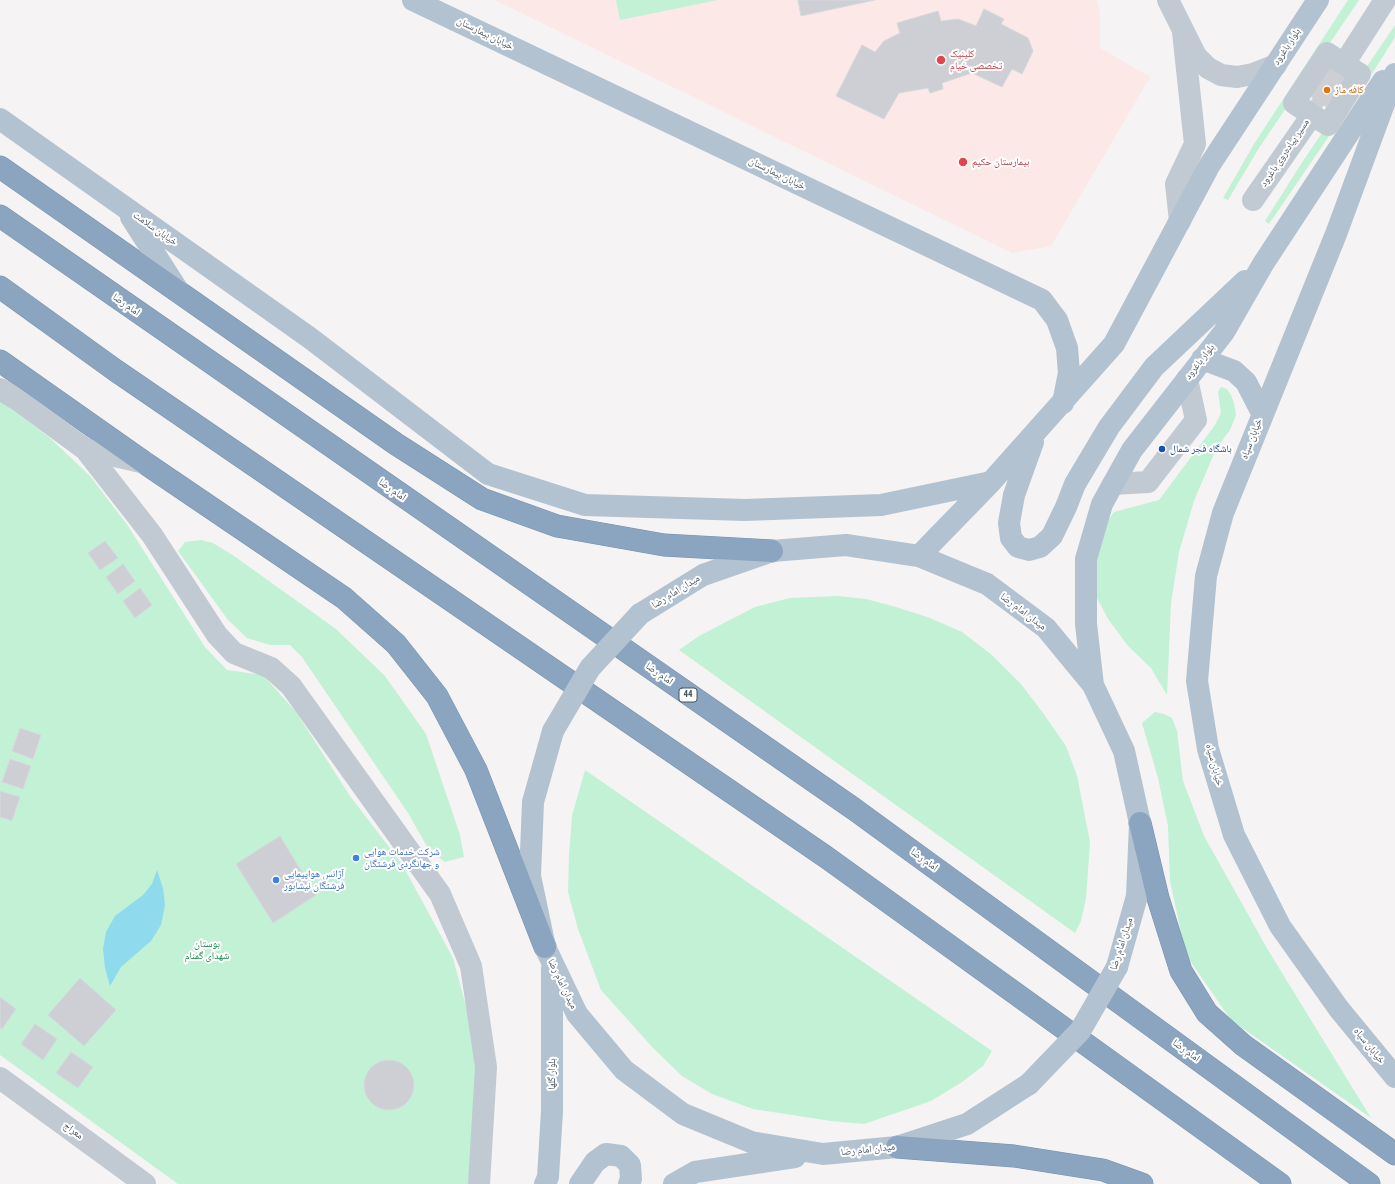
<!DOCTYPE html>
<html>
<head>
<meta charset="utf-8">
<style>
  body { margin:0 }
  canvas { display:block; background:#f5f3f3 }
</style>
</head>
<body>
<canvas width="1395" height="1184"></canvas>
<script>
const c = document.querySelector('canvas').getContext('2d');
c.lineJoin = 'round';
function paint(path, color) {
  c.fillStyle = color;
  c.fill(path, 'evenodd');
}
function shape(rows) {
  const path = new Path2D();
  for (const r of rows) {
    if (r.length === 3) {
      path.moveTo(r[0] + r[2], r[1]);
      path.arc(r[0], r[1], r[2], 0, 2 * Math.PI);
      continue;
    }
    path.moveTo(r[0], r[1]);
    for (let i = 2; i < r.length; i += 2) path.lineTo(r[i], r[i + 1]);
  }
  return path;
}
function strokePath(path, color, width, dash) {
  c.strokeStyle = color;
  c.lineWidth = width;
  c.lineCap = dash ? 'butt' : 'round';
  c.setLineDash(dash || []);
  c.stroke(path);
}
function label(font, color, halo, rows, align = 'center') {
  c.font = font + ' "Roboto Condensed","Noto Naskh Arabic",sans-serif';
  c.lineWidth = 4;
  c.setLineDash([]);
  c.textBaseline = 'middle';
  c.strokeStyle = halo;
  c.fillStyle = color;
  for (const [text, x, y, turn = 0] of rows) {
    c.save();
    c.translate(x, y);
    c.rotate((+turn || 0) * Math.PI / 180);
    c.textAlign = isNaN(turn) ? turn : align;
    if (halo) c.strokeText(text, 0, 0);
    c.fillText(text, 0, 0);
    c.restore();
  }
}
paint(shape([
  [495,0,1097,0,1100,13,1100,48,1150,77,1051,246,1012,253]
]), '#fce8e6');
paint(shape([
  [616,0,718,0,620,20],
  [1348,0,1359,0,1259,148,1228,200,1223,198,1254,144],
  [1395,25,1395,37,1377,66,1269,224,1265,221,1303,161],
  [1221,387,1227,389,1231,395,1234,403,1236,415,1230,430,1216,449,1194,501,1179,552,1171,603,1167,695,1151,668,1128,646,1108,619,1096,596,1097,556,1109,519,1114,512,1159,500,1215,425,1221,413,1218,392],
  [0,400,50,438,90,476,128,526,205,647,227,670,263,675,296,712,350,796,402,864,453,958,471,1025,478,1072,473,1146,468,1184,178,1184,0,1055],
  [201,540,213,543,234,556,336,629,385,676,426,734,460,835,464,857,445,862,429,850,408,813,302,657,290,645,270,645,247,638,228,620,178,551,185,542],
  [838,596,866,599,896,607,930,618,962,632,992,655,1021,684,1043,713,1066,746,1077,776,1090,842,1086,899,1081,921,1075,933,679,650,699,636,755,607,790,598],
  [1155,712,1164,714,1172,718,1177,731,1183,781,1204,836,1268,950,1371,1118,1231,1020,1186,955,1170,881,1168,826,1158,778,1142,723],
  [585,770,992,1051,983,1066,962,1082,931,1101,864,1124,831,1121,753,1109,712,1094,682,1076,653,1048,601,990,578,929,568,892,569,855,572,816]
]), '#c3f1d5');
paint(shape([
  [157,870,163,888,165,905,161,925,151,941,121,967,110,986,105,968,103,949,106,932,115,916,143,895,152,884]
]), '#90daee');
const building = shape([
  [798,0,875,0,801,16,798,0],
  [984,9,1004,19,1001,24,1028,38,1033,51,1022,74,1012,69,1002,87,972,73,942,83,943,89,930,93,928,88,899,93,884,119,836,96,862,45,875,52,884,41,900,33,897,23,938,11,941,21,958,19,976,26,984,9],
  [1327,62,1350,78,1326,107,1324,105,1319,111,1309,104,1313,98,1308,94,1327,62],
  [105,541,118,558,100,570,88,553,105,541],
  [123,564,135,581,118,594,106,577,123,564],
  [140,588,152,605,135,618,123,601,140,588],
  [20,728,41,735,33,759,12,751,20,728],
  [10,759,31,766,23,789,2,782,10,759],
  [0,791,20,797,12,821,0,817,0,791],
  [280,836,316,895,273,923,236,864,280,836],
  [80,978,116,1010,84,1046,48,1015,80,978],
  [0,997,16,1009,2,1029,0,1028,0,997],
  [35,1024,57,1039,43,1060,21,1044,35,1024],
  [71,1052,93,1067,78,1088,56,1073,71,1052],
  [389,1085,25]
]);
paint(building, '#cdcfd5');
strokePath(building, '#d7d9de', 1);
const highway = shape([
  [0,167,396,444,482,499,557,526,664,545,772,551],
  [0,216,854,809,1369,1184],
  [0,287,115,370,826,857,1280,1184],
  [0,361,145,463,344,598,396,644,437,696,476,770,545,947],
  [1140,823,1158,898,1181,971,1207,1013,1243,1045,1395,1154],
  [897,1147,1014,1156,1103,1170,1142,1184]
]);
strokePath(highway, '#7690ad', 23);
strokePath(shape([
  [1168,0,1196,56,1208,68,1221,75,1237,77,1253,74,1276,65],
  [1312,115,1328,125,1360,74,1344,64],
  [1253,200,1312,115,1294,103,1327,53,1344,64,1385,0],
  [1180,221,1176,184,1195,144,1183,32],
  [0,389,18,400,85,449,145,463],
  [85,449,152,535,217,635,234,653,271,668,291,686,440,894,471,966,486,1067,479,1184],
  [1113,484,1148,482,1196,420,1187,379],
  [0,1078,145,1184]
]), '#c1cad2', 22);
strokePath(shape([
  [413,0,1042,300,1057,320,1067,348,1069,373,1063,403],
  [1395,74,1336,234,1223,513,1206,576,1197,681,1208,749,1234,835,1280,926,1339,1009,1395,1077],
  [0,119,310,338,488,474,585,505,745,510,881,505,991,482],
  [131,217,179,292],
  [1202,359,1234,371,1246,382,1262,413],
  [1033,442,1014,495,1009,523,1011,538,1018,547,1029,550,1040,547,1052,536,1066,507,1075,484,1109,427,1154,367,1245,281],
  [919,556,991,482,1114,344,1209,166,1318,0],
  [640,614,703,575,772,551,846,545,919,556,987,584,1046,628,1093,685,1124,751,1140,823,1137,896,1117,967],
  [1093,685,1086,624,1086,559,1102,504,1132,450,1224,332,1263,264,1383,81],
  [553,731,533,802,530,876,545,947,577,1014,624,1070,683,1114,751,1142,823,1154,897,1147,967,1124,1029,1084],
  [545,1184,548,1177,552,1111,552,969],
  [580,1184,595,1162,606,1154,621,1156,630,1165,631,1179,629,1184],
  [674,1184,695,1172,795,1157]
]), '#b3c2d1', 22);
strokePath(highway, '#8ba5c1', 22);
strokePath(shape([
  [553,731,590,668,640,614],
  [1029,1084,1080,1031,1117,967]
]), '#b3c2d1', 22);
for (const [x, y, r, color] of [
  [941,60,5,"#e0444e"],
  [1327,90,4,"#e8710a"],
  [963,162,5,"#e0444e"],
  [1162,449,4,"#1a4fb4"],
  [356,858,4,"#3f7fe0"],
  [276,880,4,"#3f7fe0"]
]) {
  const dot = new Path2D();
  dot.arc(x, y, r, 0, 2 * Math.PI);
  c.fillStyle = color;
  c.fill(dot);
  strokePath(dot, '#fff', 1.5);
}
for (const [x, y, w] of [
  [688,695,18]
]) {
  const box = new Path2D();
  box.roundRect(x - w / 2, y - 7, w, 14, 3);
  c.fillStyle = '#fff';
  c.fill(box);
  strokePath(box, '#4a5661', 1);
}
label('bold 9px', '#4a5661', null, [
  ["44",688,695]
]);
label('10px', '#4a5661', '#fff', [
  ["خیابان بیمارستان",485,34,26],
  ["بلوار باغرود",1287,47,-57],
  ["مسیر پیاده‌روی باغرود",1285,153,-56],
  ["خیابان بیمارستان",777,174,26],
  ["خیابان سلامت",155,229,35],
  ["امام رضا",126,305,35],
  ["بلوار باغرود",1200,362,-52],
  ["خیابان سپاه",1252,439,-69],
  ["امام رضا",392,490,35],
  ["میدان امام رضا",676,592,-32],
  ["میدان امام رضا",1023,612,37],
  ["امام رضا",659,674,35],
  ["خیابان سپاه",1214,765,75],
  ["امام رضا",924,860,36],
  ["میدان امام رضا",1122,944,-72],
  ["میدان امام رضا",562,984,64],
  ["خیابان سپاه",1369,1046,51],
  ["امام رضا",1186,1051,36],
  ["بلوار گلها",552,1074,-90],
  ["معراج",73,1131,36],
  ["میدان امام رضا",868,1150,-6]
]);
label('10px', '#be3a42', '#fff', [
  ["کلینیک",950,54],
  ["تخصصی خیام",950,66],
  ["بیمارستان حکیم",972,162]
], 'left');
label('10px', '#c56008', '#fff', [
  ["کافه ماژ",1335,90]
], 'left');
label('10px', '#164399', '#fff', [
  ["باشگاه فجر شمال",1170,449]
], 'left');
label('10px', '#366cbe', '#fff', [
  ["شرکت خدمات هوایی",364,852],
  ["و جهانگردی فرشتگان",364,864],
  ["آژانس هواپیمایی",284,874],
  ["فرشتگان نیشابور",284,886]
], 'left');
label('10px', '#17864f', '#fff', [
  ["بوستان",207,944],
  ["شهدای گمنام",207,956]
]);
</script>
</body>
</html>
